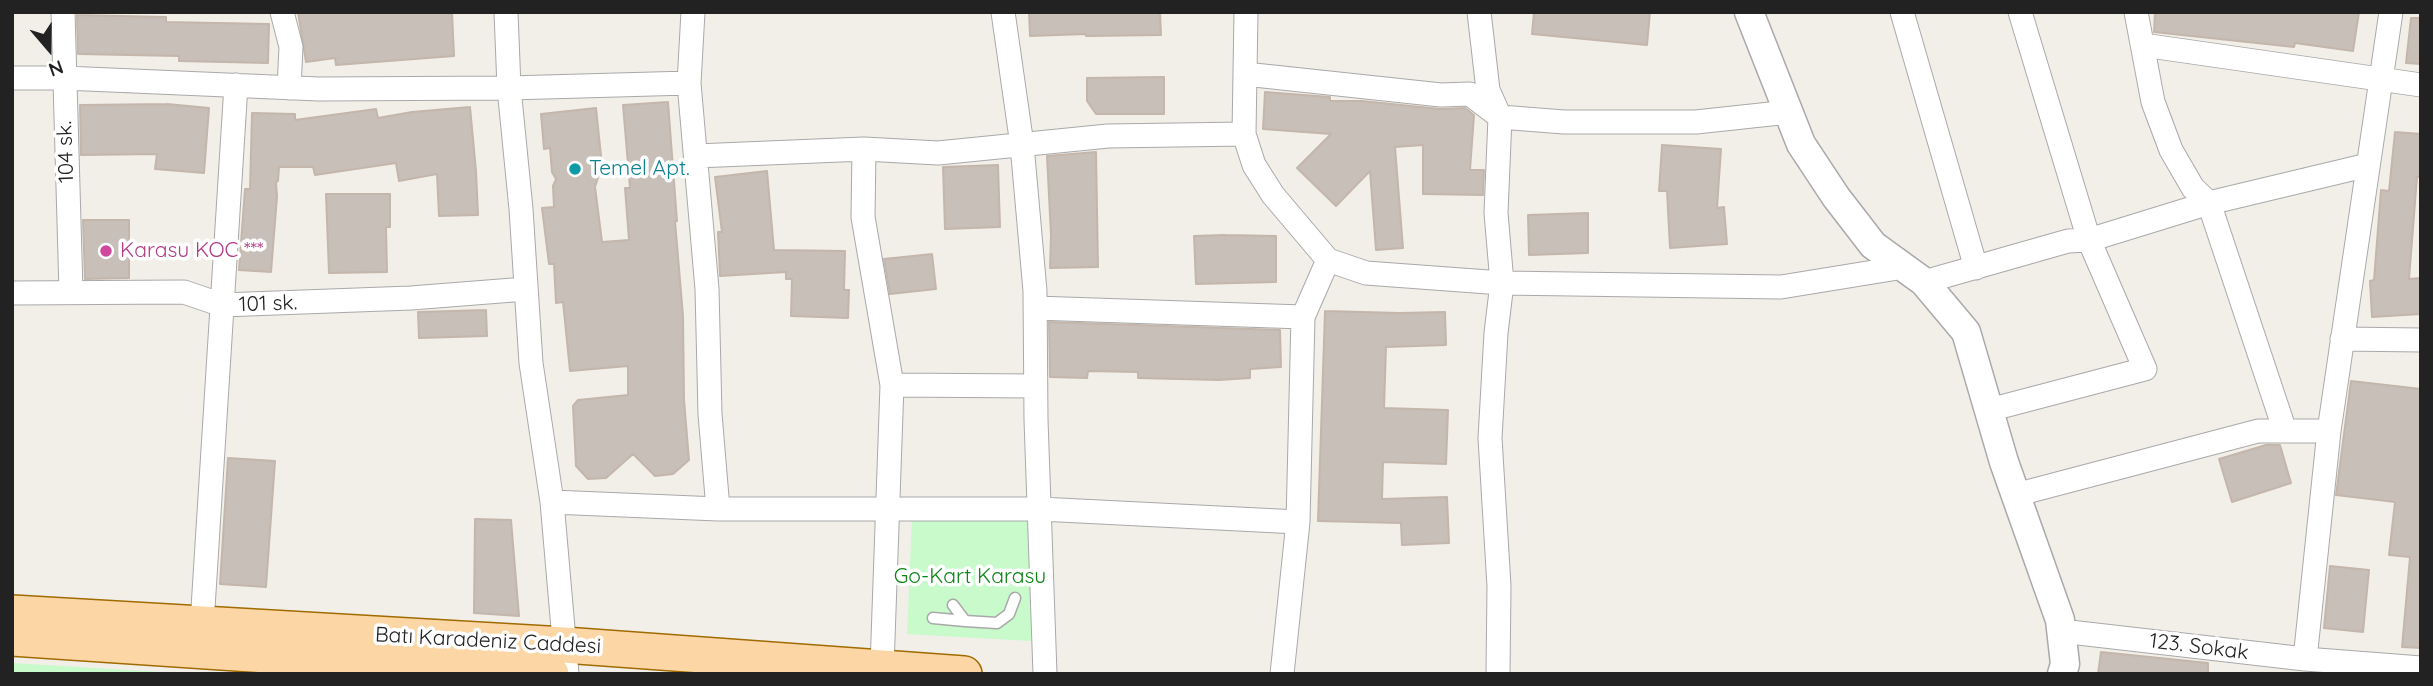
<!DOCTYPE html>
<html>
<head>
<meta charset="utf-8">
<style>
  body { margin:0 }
  #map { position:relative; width:2433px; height:686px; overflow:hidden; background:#f2efe9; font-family:Quicksand,sans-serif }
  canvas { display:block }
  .frame { position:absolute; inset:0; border:14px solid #222; pointer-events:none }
  .north { position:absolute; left:14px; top:14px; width:70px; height:70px; -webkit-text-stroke:5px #fff; paint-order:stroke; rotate:160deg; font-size:19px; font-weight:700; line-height:28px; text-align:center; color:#222 }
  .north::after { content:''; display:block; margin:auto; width:24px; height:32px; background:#222; clip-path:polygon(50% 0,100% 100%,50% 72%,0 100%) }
</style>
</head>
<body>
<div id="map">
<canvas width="2433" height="686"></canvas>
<div class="frame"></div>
<div class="north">N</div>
</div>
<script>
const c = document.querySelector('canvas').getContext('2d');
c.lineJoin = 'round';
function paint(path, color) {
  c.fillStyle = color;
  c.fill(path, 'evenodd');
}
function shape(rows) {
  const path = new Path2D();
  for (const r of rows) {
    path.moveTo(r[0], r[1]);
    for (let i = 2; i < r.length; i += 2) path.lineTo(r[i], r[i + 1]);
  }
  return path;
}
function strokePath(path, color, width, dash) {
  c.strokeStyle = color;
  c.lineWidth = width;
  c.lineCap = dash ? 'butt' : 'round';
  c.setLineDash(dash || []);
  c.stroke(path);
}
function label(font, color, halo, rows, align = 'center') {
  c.font = font + ' Quicksand,sans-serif';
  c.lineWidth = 7;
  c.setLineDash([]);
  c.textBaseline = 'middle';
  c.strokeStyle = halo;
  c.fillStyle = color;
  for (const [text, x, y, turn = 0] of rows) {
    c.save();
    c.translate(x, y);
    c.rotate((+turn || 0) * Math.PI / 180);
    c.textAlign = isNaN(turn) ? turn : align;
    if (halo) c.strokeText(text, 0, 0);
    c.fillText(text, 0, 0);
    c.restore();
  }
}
paint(shape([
  [912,515,1035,519,1031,641,907,634],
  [12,663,195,674,12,674]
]), '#c8facc');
const building = shape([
  [298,12,452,12,454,56,336,65,335,58,306,62,298,12],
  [1029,12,1160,12,1161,35,1086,36,1086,34,1030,36,1029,12],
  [1534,12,1650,12,1647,45,1532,34,1534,12],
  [2155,12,2359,12,2353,51,2295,43,2294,47,2154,32,2155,12],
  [77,15,166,17,166,22,269,24,268,63,179,61,179,56,78,54,77,15],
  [2411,18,2421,18,2421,64,2406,63,2411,18],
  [1164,77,1164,114,1096,114,1087,101,1087,78,1164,77],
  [1265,92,1330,97,1330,101,1362,101,1440,109,1465,108,1474,115,1470,170,1484,170,1483,195,1423,194,1423,145,1395,147,1403,248,1376,250,1370,171,1336,206,1297,168,1331,134,1263,129,1265,92],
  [668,102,677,221,675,221,683,316,684,400,689,460,673,474,655,476,633,454,606,478,588,479,576,466,573,406,578,400,628,395,628,366,570,371,563,302,556,303,554,264,549,264,542,208,554,207,553,186,556,179,552,172,550,148,544,149,541,114,596,108,602,165,595,187,602,242,629,240,625,188,630,188,623,105,668,102],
  [167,104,209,108,204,173,155,169,157,154,81,155,80,105,167,104],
  [470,107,476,171,478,215,439,216,437,174,399,181,396,163,315,175,313,167,279,167,278,181,276,182,277,197,271,272,239,270,245,189,250,189,252,113,295,114,295,120,376,109,378,118,412,112,470,107],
  [2395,132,2421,134,2421,177,2417,177,2409,279,2421,278,2421,314,2372,317,2370,281,2374,280,2381,190,2389,191,2395,132],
  [1662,145,1721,149,1717,208,1724,207,1727,244,1670,248,1667,191,1659,191,1662,145],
  [1096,152,1098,267,1050,268,1051,235,1047,156,1096,152],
  [998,165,1000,227,945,229,943,167,998,165],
  [767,171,774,250,845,251,844,290,849,290,848,318,791,316,792,279,786,279,786,272,720,276,718,232,722,232,715,177,767,171],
  [326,194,390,194,390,227,386,227,387,272,329,273,326,194],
  [1588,213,1588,253,1529,255,1528,215,1588,213],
  [83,220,129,220,129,278,85,279,83,220],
  [1225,235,1276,236,1276,282,1196,284,1194,236,1225,235],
  [932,254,936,289,890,294,884,259,932,254],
  [486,310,487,336,419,338,418,312,486,310],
  [1325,311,1399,313,1445,312,1446,345,1386,347,1384,408,1448,410,1446,464,1383,462,1382,499,1447,497,1449,543,1402,545,1401,523,1318,521,1325,311],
  [1049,322,1280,330,1281,367,1250,369,1250,378,1219,380,1138,378,1138,372,1088,371,1087,378,1050,377,1049,322],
  [2351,381,2421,389,2421,648,2402,647,2410,557,2389,555,2395,502,2336,495,2351,381],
  [2266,445,2280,445,2291,483,2232,502,2219,459,2266,445],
  [228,458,275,461,266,587,220,584,228,458],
  [475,519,511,520,519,616,474,613,475,519],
  [2330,566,2369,570,2363,632,2324,628,2330,566],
  [2101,652,2208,663,2208,674,2098,674,2101,652]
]);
paint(building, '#c7bfb8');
strokePath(building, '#c4b6ab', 2);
const service = shape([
  [953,605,965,621,997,623,1009,614,1015,598],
  [933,618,965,621]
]);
const minor = shape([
  [63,12,71,292],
  [282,12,291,47,289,88],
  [506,12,509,88,521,209,531,363,552,502,567,674],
  [693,12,689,83,707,289,710,414,718,509],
  [1003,12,1022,145,1035,291,1036,420,1045,674],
  [1246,12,1244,134,1254,165,1273,195,1328,260,1366,273,1502,283,1781,287,1904,267],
  [1479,12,1488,90,1500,117,1496,213,1502,283,1496,333,1490,438,1499,586,1498,674],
  [1902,12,1976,268],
  [2136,12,2153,102,2171,150,2193,188,2209,203,2285,431],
  [2143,45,2421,85],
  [1245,74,1441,95,1470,94,1500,117,1564,122,1696,122,1789,112],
  [12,78,64,78,319,89,509,88,689,83],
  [864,149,863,217,892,385],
  [696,156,864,149,938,153,1108,136,1244,134],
  [1924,282,2068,241,2089,240,2209,203,2368,165],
  [12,293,184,292,222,305,411,298,526,289],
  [1035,308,1303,317],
  [2342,339,2421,340],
  [1989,410,2145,369,2089,240,2020,12],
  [2015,495,2258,431,2329,431],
  [552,502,718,509,1040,509,1298,522],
  [202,624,236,85],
  [2061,631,2305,659,2421,668],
  [2305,659,2329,431,2391,12],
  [882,667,892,385,1035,386],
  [1282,674,1298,522,1303,317,1328,260]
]);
const tertiary = shape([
  [1749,12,1801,144,1836,197,1873,245,1924,282,1966,332,2004,462,2060,620,2065,664,2062,674]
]);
const primary = shape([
  [12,613,564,645,964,674],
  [12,638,551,674]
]);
strokePath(service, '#a9a9a9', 13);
strokePath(minor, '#a9a9a9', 25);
strokePath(tertiary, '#a9a9a9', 31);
strokePath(primary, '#a06b00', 38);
strokePath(service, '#fff', 10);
strokePath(minor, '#fff', 23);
strokePath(tertiary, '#fff', 28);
strokePath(primary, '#fcd6a4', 35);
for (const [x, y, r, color] of [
  [575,169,7,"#0f9aa8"],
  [106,251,7,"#d1479c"]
]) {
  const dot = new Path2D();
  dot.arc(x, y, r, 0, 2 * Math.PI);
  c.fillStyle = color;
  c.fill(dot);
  strokePath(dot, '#fff', 2.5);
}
label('21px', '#222', '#fff', [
  ["104 sk.",66,152,-92],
  ["101 sk.",268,304,-2],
  ["Batı Karadeniz Caddesi",488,641,3],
  ["123. Sokak",2199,647,7]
]);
label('21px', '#0d838f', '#fff', [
  ["Temel Apt.",589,169]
], 'left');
label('21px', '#b23c85', '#fff', [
  ["Karasu KOC ***",120,251]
], 'left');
label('21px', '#0c8416', '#fff', [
  ["Go-Kart Karasu",970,577]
]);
</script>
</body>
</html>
